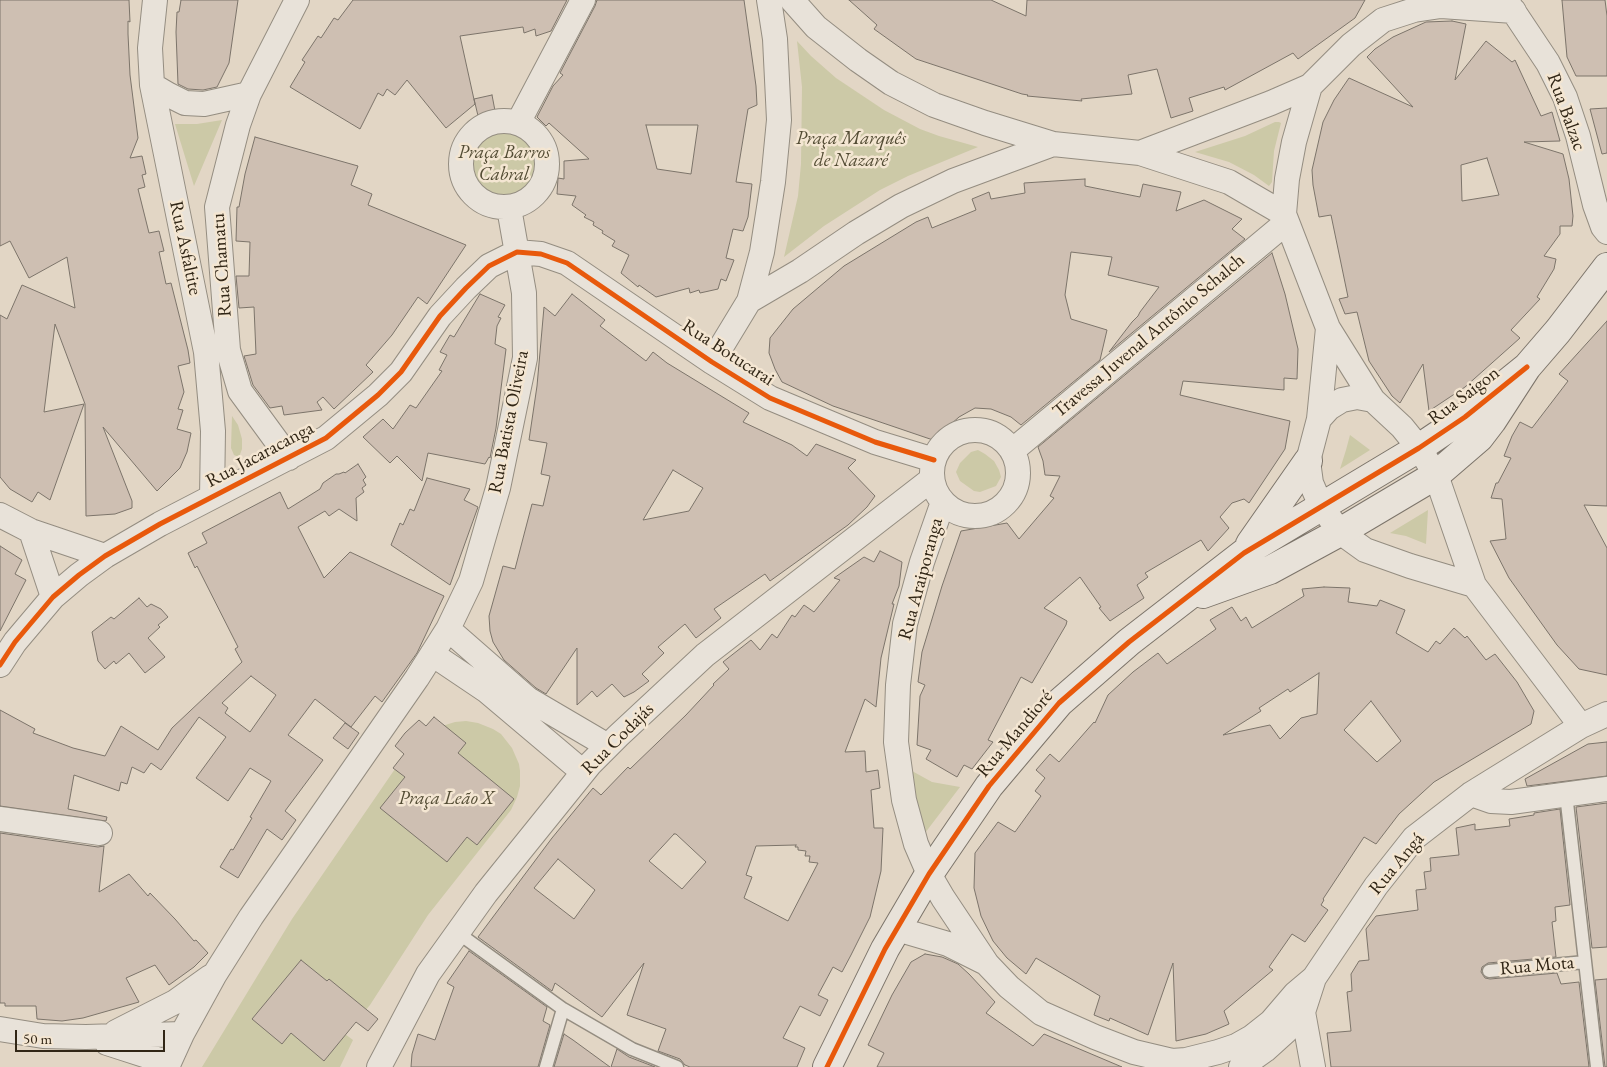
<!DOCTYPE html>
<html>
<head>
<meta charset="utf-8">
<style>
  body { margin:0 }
  #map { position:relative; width:1607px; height:1067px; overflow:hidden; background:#e2d6c5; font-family:"EB Garamond",serif }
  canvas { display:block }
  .scale { position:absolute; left:15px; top:1030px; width:150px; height:22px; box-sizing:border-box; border:2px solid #312616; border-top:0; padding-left:6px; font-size:15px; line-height:18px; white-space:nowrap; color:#312616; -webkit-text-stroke:4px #f4e6d2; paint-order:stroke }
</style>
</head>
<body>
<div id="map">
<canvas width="1607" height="1067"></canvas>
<div class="scale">50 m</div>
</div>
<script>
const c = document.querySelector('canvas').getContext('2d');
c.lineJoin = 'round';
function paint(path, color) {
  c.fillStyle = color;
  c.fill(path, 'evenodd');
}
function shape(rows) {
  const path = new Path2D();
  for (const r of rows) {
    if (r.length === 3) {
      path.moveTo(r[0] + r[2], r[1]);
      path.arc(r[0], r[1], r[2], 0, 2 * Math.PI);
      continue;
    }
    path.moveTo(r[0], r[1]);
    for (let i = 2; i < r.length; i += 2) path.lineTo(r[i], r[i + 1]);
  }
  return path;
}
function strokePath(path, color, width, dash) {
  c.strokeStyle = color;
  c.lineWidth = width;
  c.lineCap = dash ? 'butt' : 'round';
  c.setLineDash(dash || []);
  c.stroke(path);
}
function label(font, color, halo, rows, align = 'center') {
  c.font = font + ' "EB Garamond",serif';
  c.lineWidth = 5;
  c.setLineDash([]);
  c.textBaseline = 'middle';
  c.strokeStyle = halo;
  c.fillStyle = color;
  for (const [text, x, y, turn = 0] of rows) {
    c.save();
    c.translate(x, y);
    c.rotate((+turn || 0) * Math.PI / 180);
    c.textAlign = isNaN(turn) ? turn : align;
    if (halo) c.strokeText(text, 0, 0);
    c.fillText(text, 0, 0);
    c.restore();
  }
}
paint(shape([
  [797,41,811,56,836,78,884,110,920,129,939,136,978,147,908,176,880,190,824,226,784,257,798,196,801,164,802,87],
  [222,120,194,186,175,124,197,124],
  [1275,122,1279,122,1281,123,1274,151,1272,182,1269,186,1254,175,1229,162,1195,152,1245,136],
  [504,164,36],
  [232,416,238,425,242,439,242,449,239,457,234,455,231,448],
  [1350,435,1370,450,1340,469,1346,450],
  [978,450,985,454,994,461,999,470,1001,477,996,486,980,492,974,491,960,481,956,472,960,463,971,452],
  [1428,510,1426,544,1406,536,1390,533],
  [466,721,478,723,493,729,501,734,512,748,519,764,520,771,520,786,517,797,511,810,428,915,370,1005,345,1034,353,1040,340,1067,202,1067,292,919,397,766,439,727,455,722],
  [912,771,932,782,960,787,922,837,913,805]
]), '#ccc9a7');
const building = shape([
  [0,0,129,0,130,22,128,21,128,34,130,75,138,138,130,158,142,156,146,174,142,175,145,187,138,189,149,233,159,231,164,251,159,252,166,284,171,283,188,350,190,363,178,366,184,392,178,409,183,410,177,429,191,433,187,452,180,468,157,491,103,427,132,501,132,508,115,514,86,516,85,404,55,324,44,412,84,404,50,500,38,492,32,502,10,489,0,477,0,315,7,319,22,285,75,308,67,257,29,278,10,241,0,246,0,0],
  [181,0,238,0,229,63,217,87,203,90,188,89,178,84,176,32,177,12,179,12,181,0],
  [353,0,567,0,551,31,536,36,535,29,524,33,523,27,460,36,475,104,446,128,407,80,395,95,387,89,383,96,378,93,360,129,290,87,305,62,302,60,318,36,321,38,334,18,338,20,353,0],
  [597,0,744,0,756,86,757,105,748,109,736,182,752,184,748,217,743,231,733,229,726,258,734,260,726,281,721,279,718,289,700,293,699,290,690,293,689,288,656,297,639,285,638,287,621,273,629,255,612,246,615,241,602,233,603,231,593,225,594,222,584,217,586,215,572,205,576,196,557,194,558,178,564,179,564,161,589,159,549,123,546,126,537,117,553,86,563,75,560,73,595,6,597,0],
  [646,125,698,125,691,174,657,169,646,125],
  [849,0,991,0,1026,16,1027,0,1365,0,1355,18,1298,59,1293,53,1225,90,1224,87,1189,98,1193,111,1171,118,1157,69,1128,75,1132,94,1081,99,1082,101,1027,96,1028,95,1022,94,916,59,874,29,877,25,849,0],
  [1562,0,1605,0,1607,16,1607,76,1576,76,1567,57,1562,0],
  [1452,21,1466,24,1455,80,1486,41,1512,62,1515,60,1541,116,1552,112,1560,141,1524,142,1563,154,1569,179,1573,216,1572,226,1560,226,1560,234,1544,256,1556,259,1554,269,1537,297,1540,299,1511,330,1520,338,1465,387,1429,411,1423,364,1400,403,1392,396,1369,361,1357,312,1345,314,1339,299,1348,297,1331,215,1319,217,1313,185,1312,170,1323,122,1334,100,1349,78,1413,107,1367,57,1375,49,1393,37,1426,22,1452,21],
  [1487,158,1499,195,1462,201,1461,165,1487,158],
  [492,95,496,116,479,120,474,99,492,95],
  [1607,108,1607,153,1602,154,1590,109,1607,108],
  [255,137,358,166,351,185,372,194,368,205,466,245,427,304,418,297,392,335,366,365,373,372,334,409,323,397,317,402,322,410,284,415,282,406,270,408,253,385,244,356,256,354,254,307,239,308,236,276,249,276,250,242,236,241,237,207,239,207,245,174,255,137],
  [1085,179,1085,186,1140,197,1143,184,1181,192,1176,211,1204,200,1242,219,1232,229,1245,239,1109,352,1132,322,1138,316,1140,312,1159,287,1108,275,1112,257,1071,252,1065,295,1071,319,1107,330,1100,360,1021,425,1011,417,991,409,975,408,959,417,933,440,833,406,782,382,775,369,769,353,770,338,793,309,844,266,916,222,928,217,932,228,976,210,972,199,989,192,991,199,1025,193,1024,183,1085,179],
  [1272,253,1285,294,1298,349,1297,379,1284,378,1284,390,1183,381,1180,395,1290,421,1285,449,1249,503,1244,499,1232,503,1220,517,1229,528,1208,551,1201,540,1145,573,1148,577,1137,585,1144,598,1110,621,1099,608,1101,607,1080,577,1044,608,1067,621,1066,625,1032,683,1021,677,988,740,993,742,972,769,964,765,957,777,926,759,931,750,917,745,920,696,925,685,918,682,922,652,942,586,961,531,1007,523,1019,539,1054,498,1050,496,1060,476,1045,475,1043,461,1038,447,1272,253],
  [480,294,505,305,498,317,501,318,497,326,495,344,506,349,496,428,490,458,489,457,485,464,428,453,422,481,397,456,390,463,363,437,383,419,393,429,410,405,416,408,442,371,439,370,447,355,440,352,450,335,454,337,480,294],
  [572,294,605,320,600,326,646,361,653,352,667,363,749,413,743,422,792,445,807,456,816,444,856,460,848,468,875,496,867,507,848,525,770,581,765,574,714,609,721,618,696,638,685,624,658,647,664,653,642,674,649,681,634,692,624,697,612,684,597,697,592,691,577,705,577,648,546,694,536,688,504,660,493,642,490,631,489,616,503,566,515,569,532,504,543,506,550,476,541,474,547,443,529,440,537,386,544,307,555,316,572,294],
  [673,470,703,488,689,511,643,520,673,470],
  [1607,321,1607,506,1584,505,1607,548,1607,675,1579,669,1557,645,1509,578,1490,541,1506,539,1502,499,1491,498,1496,483,1498,483,1511,458,1504,456,1512,436,1520,422,1532,428,1568,381,1559,374,1607,321],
  [358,464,366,477,363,480,366,485,362,488,364,492,356,498,357,521,339,509,329,516,325,511,298,527,324,578,350,552,444,596,417,653,382,702,375,696,351,727,315,699,288,735,323,760,285,811,296,820,282,840,267,829,238,878,220,867,231,849,233,850,252,818,250,817,271,781,250,768,228,801,196,778,226,737,199,717,161,770,151,763,144,773,132,767,127,784,121,782,119,791,74,775,68,809,107,817,106,821,0,806,0,710,35,729,33,733,73,748,105,756,121,726,158,750,172,728,242,662,235,649,238,647,197,566,195,568,188,553,207,543,202,533,280,492,288,509,320,489,323,483,336,474,339,474,344,472,345,473,358,464],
  [251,676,276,695,250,732,225,713,228,708,222,703,251,676],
  [427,478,470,489,464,500,478,507,450,585,391,545,400,523,403,525,410,509,414,511,427,478],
  [0,546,22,560,15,574,26,580,0,631,0,546],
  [880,551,902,562,899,586,892,604,894,604,881,658,876,707,865,699,845,752,865,751,866,772,878,770,880,788,871,790,874,828,883,828,881,871,870,917,851,955,842,972,833,967,818,995,828,1000,820,1016,800,1006,783,1038,805,1048,797,1067,690,1067,685,1065,680,1059,658,1051,666,1029,627,1015,644,963,602,1017,555,983,552,991,478,937,552,838,593,788,601,795,628,767,630,769,686,715,714,685,713,684,729,669,723,662,751,640,760,650,772,634,777,638,792,615,795,617,804,605,814,612,840,580,834,578,864,557,874,562,880,551],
  [674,834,676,834,706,862,682,889,649,861,674,834],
  [796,845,795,847,798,847,798,850,806,851,805,856,810,856,809,862,818,863,788,921,744,898,752,877,746,875,756,846,796,845],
  [558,859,595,890,574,919,534,888,558,859],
  [1324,587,1350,588,1348,602,1377,606,1380,600,1405,610,1396,633,1428,652,1436,641,1440,644,1454,628,1465,638,1467,636,1486,660,1495,654,1517,682,1534,711,1531,724,1434,782,1399,814,1376,844,1364,837,1323,899,1324,900,1321,905,1328,910,1305,942,1292,934,1269,967,1273,970,1224,1011,1229,1024,1206,1034,1176,1041,1173,963,1148,1035,1110,1018,1109,1021,1094,1015,1100,996,1036,958,1026,974,1007,958,993,941,981,916,974,888,975,853,998,822,1015,832,1041,796,1035,791,1045,778,1036,770,1050,754,1059,762,1094,722,1095,723,1108,695,1133,672,1158,653,1167,664,1216,629,1210,620,1232,607,1241,621,1246,617,1252,628,1304,596,1302,589,1324,587],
  [1319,673,1317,714,1301,718,1280,739,1270,725,1223,735,1261,711,1259,708,1288,689,1290,692,1319,673],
  [1371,701,1401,741,1377,762,1344,730,1371,701],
  [139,598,147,607,151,604,161,609,168,617,158,625,160,627,148,638,165,657,145,673,129,653,116,664,114,661,105,669,98,661,92,632,111,617,114,619,139,598],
  [434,717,466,743,458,753,514,799,477,845,467,837,447,862,380,808,405,777,393,768,404,754,395,746,405,733,419,720,426,726,434,717],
  [345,723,359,733,348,749,333,738,345,723],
  [1607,742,1607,776,1527,786,1525,779,1588,744,1607,742],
  [1607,803,1607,947,1592,948,1576,807,1607,803],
  [1560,809,1570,905,1555,907,1556,921,1552,922,1556,957,1488,963,1482,967,1481,972,1485,978,1490,979,1557,973,1561,984,1579,982,1589,1067,1331,1067,1327,1033,1351,1031,1347,992,1352,991,1351,974,1359,961,1369,960,1366,929,1376,916,1418,910,1416,890,1426,889,1424,872,1431,871,1430,858,1459,855,1456,828,1475,824,1475,830,1510,826,1509,819,1534,815,1534,813,1560,809],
  [0,833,98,847,104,846,99,892,129,874,148,896,150,893,175,919,194,941,196,940,208,953,194,967,169,985,155,965,126,978,139,1002,83,1018,62,1021,37,1019,36,1006,5,1006,5,1003,0,1003,0,833],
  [469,951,547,1007,543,1021,550,1025,538,1067,411,1067,412,1054,418,1034,435,1040,454,987,447,983,469,951],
  [925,954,942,957,958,964,969,974,995,1002,986,1013,1033,1046,1044,1034,1122,1067,877,1067,884,1053,868,1045,892,995,911,962,925,954],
  [301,960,327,981,329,979,378,1019,368,1031,356,1022,324,1061,291,1033,282,1044,252,1019,301,960],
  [1607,979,1607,1067,1605,1067,1595,980,1607,979],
  [564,1034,573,1040,610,1067,554,1067,564,1034],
  [617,1049,629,1057,655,1067,611,1067,617,1049]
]);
paint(building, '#cebfb2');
strokePath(building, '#7c746a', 1);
const lane = shape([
  [1566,794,1597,1067],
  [458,933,563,1009,546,1067],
  [1489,971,1585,962],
  [563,1009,632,1049,677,1067]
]);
const street = shape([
  [155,0,150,48,152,85,206,352,213,431,212,497],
  [792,0,816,27,858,60,891,83,934,105,985,123,1053,144,1140,153,1229,182,1284,214],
  [1506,0,1548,63,1565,97,1578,136,1595,205,1603,227,1607,232],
  [152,85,169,95,185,103,204,104,249,94],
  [1310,86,1294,142,1287,179,1284,214,1328,328,1373,400],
  [504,164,43],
  [518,123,583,0],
  [1140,153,1271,103,1310,86,1351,45,1383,20,1414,10,1441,6,1514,11],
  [749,301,800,271,856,233,901,206,953,181,1053,144],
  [712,362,749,301,762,252,773,182,779,120,775,39,769,0],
  [1319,419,1328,328],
  [975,473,43],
  [1012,451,1287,222],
  [289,458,240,391,228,350,217,207,238,125,249,94,297,0],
  [943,502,922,562,905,624,898,685,896,742,904,800,916,844,929,874,943,898,987,964,1009,987,1041,1013,1095,1037,1134,1052,1172,1061,1186,1060,1218,1052,1236,1046,1252,1037,1271,1022,1295,994,1314,978],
  [0,515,31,531,105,556],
  [31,531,53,597],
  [1474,585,1410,566,1365,550,1340,532,1321,506,1311,483,1308,461,1319,419,1329,408,1342,400,1357,397,1373,400,1402,427,1419,448,1436,475,1474,585,1581,726],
  [448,629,528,699,608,746],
  [432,654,487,691,583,772],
  [0,665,15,642,53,597,79,575,105,556,160,524,326,438,378,395,401,372,440,316,466,288,489,266,517,252,541,254,567,263,712,362,770,398,875,442,934,460],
  [1471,794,1491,801,1511,802,1607,789],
  [0,819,100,833],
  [897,929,948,944,984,962],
  [1299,1003,1303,1012,1313,1067],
  [0,1029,43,1036,86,1037,182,1034],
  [116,1032,175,1002,210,977],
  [107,1043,169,1063],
  [167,1067,182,1034,215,974,251,917,417,678,448,629,471,581,498,488,525,358,524,293,509,208],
  [379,1067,428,974,486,893,590,764,618,736,705,655,932,479],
  [1241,1067,1265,1050,1286,1031,1303,1012,1314,978,1376,886,1414,838,1471,794,1581,726,1607,714]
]);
const secondary = shape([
  [1250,544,1308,461],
  [1203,594,1270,570,1340,532,1436,475,1479,438,1492,421,1527,367,1558,331,1607,267],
  [827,1067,885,949,929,874,989,786,1059,703,1129,642,1244,553,1419,448,1465,417,1527,367]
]);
strokePath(lane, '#948d81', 15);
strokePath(street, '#948d81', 26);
strokePath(secondary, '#7c746a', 30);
strokePath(lane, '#e8e2d9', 12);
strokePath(street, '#e8e2d9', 24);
strokePath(secondary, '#e8e2d9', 28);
strokePath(shape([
  [0,665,15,642,53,597,79,575,105,556,160,524,326,438,378,395,401,372,440,316,466,288,489,266,517,252,541,254,567,263,712,362,770,398,875,442,934,460],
  [827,1067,885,949,929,874,989,786,1059,703,1129,642,1244,553,1419,448,1465,417,1527,367]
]), '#e8590c', 5);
label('19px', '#312616', '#f4e6d2', [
  ["Rua Balzac",1566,112,70],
  ["Rua Asfaltite",185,248,78],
  ["Rua Chamatu",222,265,-94],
  ["Travessa Juvenal Antônio Schalch",1149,336,-40],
  ["Rua Botucarai",728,353,33],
  ["Rua Saigon",1464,396,-37],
  ["Rua Batista Oliveira",509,422,-79],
  ["Rua Jacaracanga",260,455,-28],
  ["Rua Araiporanga",921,579,-75],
  ["Rua Mandioré",1015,734,-50],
  ["Rua Codajás",618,739,-45],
  ["Rua Angá",1397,864,-50],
  ["Rua Mota",1537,966,-5]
]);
label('italic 19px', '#534c34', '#f4e6d2', [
  ["Praça Marquês",851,139],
  ["de Nazaré",851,161],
  ["Praça Barros",504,153],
  ["Cabral",504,175],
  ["Praça Leão X",446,799]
]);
</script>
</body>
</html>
